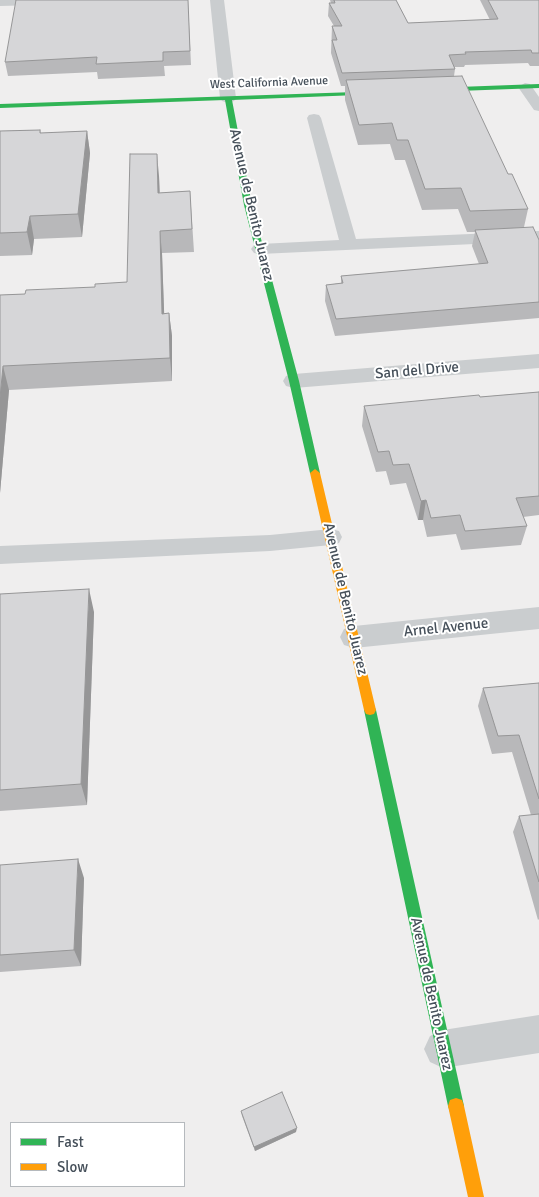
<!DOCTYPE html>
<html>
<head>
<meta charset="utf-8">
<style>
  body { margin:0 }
  #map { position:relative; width:539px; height:1197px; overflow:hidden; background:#efeeee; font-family:Signika,sans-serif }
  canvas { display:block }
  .legend { position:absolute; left:10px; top:1122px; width:175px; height:65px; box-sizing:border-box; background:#fff; border:1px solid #b5b9bd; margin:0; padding:6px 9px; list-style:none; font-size:15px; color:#46505a }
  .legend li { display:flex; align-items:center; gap:10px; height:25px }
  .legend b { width:25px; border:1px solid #b5b9bd }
</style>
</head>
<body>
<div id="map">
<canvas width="539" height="1197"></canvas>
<ul class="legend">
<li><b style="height:6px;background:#30b455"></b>Fast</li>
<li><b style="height:6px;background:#ff9f0a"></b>Slow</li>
</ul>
</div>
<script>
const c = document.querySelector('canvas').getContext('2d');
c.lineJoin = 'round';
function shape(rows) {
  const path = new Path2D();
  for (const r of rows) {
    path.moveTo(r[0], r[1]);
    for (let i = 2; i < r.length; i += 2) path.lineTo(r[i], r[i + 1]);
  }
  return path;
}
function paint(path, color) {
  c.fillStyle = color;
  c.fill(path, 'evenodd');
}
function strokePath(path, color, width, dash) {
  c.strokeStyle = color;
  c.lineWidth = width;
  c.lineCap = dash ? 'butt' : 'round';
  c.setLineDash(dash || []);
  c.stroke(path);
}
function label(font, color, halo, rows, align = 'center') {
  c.font = font + ' Signika,sans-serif';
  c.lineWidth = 4;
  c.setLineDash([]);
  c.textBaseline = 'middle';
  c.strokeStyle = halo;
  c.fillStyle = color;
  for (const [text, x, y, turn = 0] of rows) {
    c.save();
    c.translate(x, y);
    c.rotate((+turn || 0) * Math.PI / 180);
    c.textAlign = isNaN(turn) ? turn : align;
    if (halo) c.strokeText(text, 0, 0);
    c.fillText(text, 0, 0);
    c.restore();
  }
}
paint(shape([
  [525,83,530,84,539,97,539,111,534,110,518,87,525,83],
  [314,114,319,115,321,118,356,239,539,231,539,241,260,254,254,253,251,249,254,245,260,244,339,240,307,118,309,115,314,114],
  [331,529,339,531,342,537,339,543,331,545,270,551,0,564,0,546,270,535,331,529]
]), '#cacdcf');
paint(shape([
  [0,0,84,0,82,3,77,4,0,6,0,0],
  [210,0,224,0,236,98,234,101,228,103,222,101,220,98,210,0],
  [539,354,539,368,294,388,286,386,283,381,286,376,294,374,539,354],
  [539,607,539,629,354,648,344,645,340,637,344,629,354,626,539,607],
  [539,1015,539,1053,443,1068,430,1062,424,1049,430,1036,443,1030,539,1015]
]), '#cacdcf');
paint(shape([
  [539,84,539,88,431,92,428,90,431,88,539,84],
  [385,91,386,92,383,94,232,100,252,205,299,381,320,473,315,477,310,473,289,381,244,205,225,100,0,108,0,104,385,91],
  [370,705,374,706,376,710,464,1106,462,1112,456,1114,450,1112,448,1106,364,710,366,706,370,705]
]), '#30b455');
paint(shape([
  [315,469,320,473,376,710,374,714,370,715,366,714,364,710,310,473,315,469],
  [456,1098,462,1100,464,1106,484,1197,468,1197,448,1106,450,1100,456,1098]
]), '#ff9f0a');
paint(shape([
  [188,0,191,65,164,66,165,76,98,79,97,72,8,76,5,62],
  [330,0,396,0,408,23,490,20,480,0,539,0,539,66,530,66,528,63,465,65,464,67,455,67,455,69,454,76,508,174,528,209,524,227,539,240,539,318,335,336,325,301,326,285,341,283,341,276,479,264,472,246,475,232,467,232,458,209,422,210,405,160,395,160,390,144,358,145,345,100,345,86,341,86,331,53,332,26,334,26,328,16,329,3,331,3],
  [40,130,41,133,87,131,90,153,82,237,34,239,32,255,0,256,0,131],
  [159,176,160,193,190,191,194,252,162,253,164,313,169,313,172,336,172,381,9,390,0,493,0,295,25,294,95,287,127,282],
  [539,392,539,515,523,517,527,526,521,545,461,550,456,534,427,537,423,520,418,520,406,483,390,485,386,471,376,472,362,426,364,406,480,397],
  [0,594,94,612,87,805,0,811],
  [539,683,539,919,538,920,513,832,519,816,531,815,512,752,492,754,478,706,483,688],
  [0,865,84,878,81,966,0,972],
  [241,1111,296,1132,255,1151,242,1116]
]), '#b8b8ba');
paint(shape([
  [87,131,90,153,82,237,78,214],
  [157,154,159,176,160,215,158,193],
  [30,216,34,239,32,255,27,232],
  [160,231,162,253,165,337,162,314],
  [169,313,172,336,172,381,170,358],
  [3,366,9,390,0,493,0,398],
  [426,500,423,520,418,520,421,501],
  [89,589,94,612,87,805,81,784],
  [78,859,84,878,81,966,74,950],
  [297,1128,296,1132,255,1151,254,1147]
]), '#969697');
const building = shape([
  [16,0,188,0,190,51,163,52,163,61,96,64,97,57,5,62,16,0],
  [334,0,396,0,408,23,498,19,488,0,539,0,539,53,532,53,531,50,465,52,466,54,449,55,455,69,342,73,332,40,337,40,332,26,342,26,329,3,335,3,334,0],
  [462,76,508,174,512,174,528,209,470,211,461,188,425,189,408,140,397,140,392,123,359,125,346,80,462,76],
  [40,130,40,133,87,131,78,214,30,216,27,232,0,233,0,131,40,130],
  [130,154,157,154,158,193,190,191,192,229,160,231,162,314,169,313,170,358,3,366,0,398,0,295,25,294,26,290,95,287,95,284,127,282,130,154],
  [533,227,539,240,539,302,336,319,326,285,343,283,341,276,488,263,475,230,533,227],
  [539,392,539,496,516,498,527,526,465,531,460,515,431,518,426,500,421,501,409,464,393,465,389,451,378,452,364,406,479,395,480,397,539,392],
  [89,589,81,784,0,790,0,594,89,589],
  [539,683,539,799,519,735,498,736,483,688,539,683],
  [539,814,539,882,519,816,539,814],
  [78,859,74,950,0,955,0,865,78,859],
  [282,1092,297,1128,254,1147,241,1111,282,1092]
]);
paint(building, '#d6d6d8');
strokePath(building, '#969697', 1);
label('12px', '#46505a', '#fff', [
  ["West California Avenue",269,83,-2]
]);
label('15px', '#46505a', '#fff', [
  ["Avenue de Benito Juarez",251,205,77],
  ["San del Drive",417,371,-5],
  ["Avenue de Benito Juarez",345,599,77],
  ["Arnel Avenue",446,628,-6],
  ["Avenue de Benito Juarez",431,994,78]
]);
</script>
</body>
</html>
